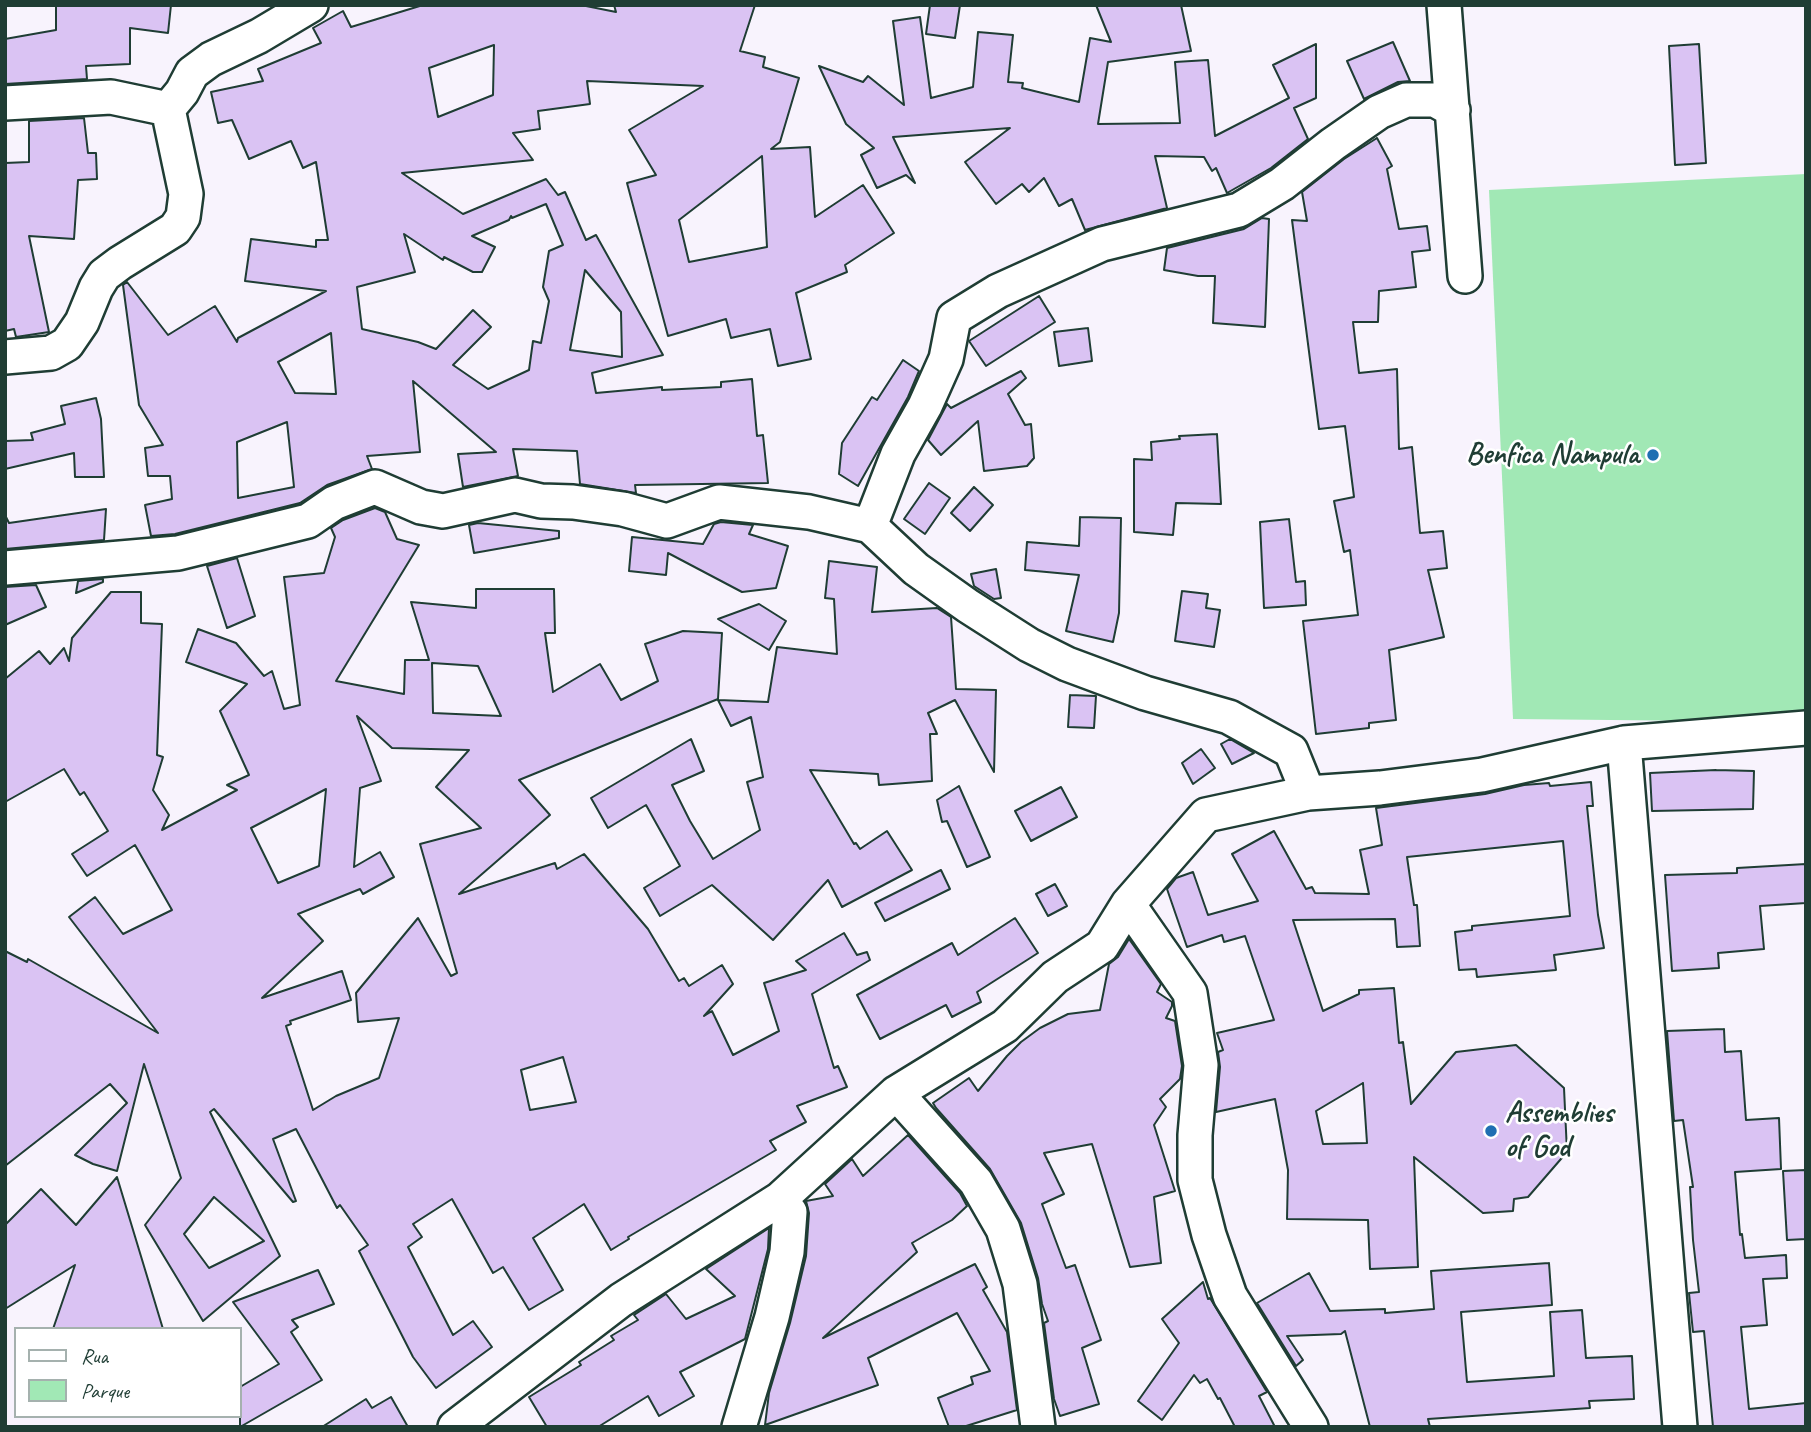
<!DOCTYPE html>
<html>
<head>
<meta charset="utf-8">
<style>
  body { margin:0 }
  #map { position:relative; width:1811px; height:1432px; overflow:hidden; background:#f8f3fd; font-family:Caveat,sans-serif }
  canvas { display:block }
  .frame { position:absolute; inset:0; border:7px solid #1f3d34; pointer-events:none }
  .legend { position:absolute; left:14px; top:1327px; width:228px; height:91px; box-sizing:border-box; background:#fff; border:2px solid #a5b1ae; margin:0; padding:9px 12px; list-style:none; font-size:21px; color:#1f3d34 }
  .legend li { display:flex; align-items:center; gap:14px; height:35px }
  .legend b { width:35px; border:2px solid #a5b1ae }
</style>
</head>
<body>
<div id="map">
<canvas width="1811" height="1432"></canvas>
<div class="frame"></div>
<ul class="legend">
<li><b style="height:9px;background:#fff"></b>Rua</li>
<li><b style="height:19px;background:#a1e8b5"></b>Parque</li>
</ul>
</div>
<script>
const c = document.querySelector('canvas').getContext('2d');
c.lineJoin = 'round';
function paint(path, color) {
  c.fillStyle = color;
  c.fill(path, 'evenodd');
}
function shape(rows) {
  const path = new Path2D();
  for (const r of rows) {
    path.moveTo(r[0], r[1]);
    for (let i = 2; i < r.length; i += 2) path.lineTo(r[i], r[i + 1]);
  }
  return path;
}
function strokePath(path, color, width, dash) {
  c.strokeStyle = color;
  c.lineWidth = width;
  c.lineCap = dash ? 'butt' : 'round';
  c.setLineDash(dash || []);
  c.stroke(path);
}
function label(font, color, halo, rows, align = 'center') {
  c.font = font + ' Caveat,sans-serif';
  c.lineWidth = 5;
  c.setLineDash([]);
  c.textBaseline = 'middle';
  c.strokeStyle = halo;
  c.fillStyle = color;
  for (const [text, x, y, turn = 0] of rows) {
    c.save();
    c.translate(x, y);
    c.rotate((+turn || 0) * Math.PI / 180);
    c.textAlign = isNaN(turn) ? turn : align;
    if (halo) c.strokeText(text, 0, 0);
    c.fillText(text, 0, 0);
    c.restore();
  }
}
paint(shape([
  [1806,174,1806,722,1513,719,1489,190]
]), '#a1e8b5');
const building = shape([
  [171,5,168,33,130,28,130,64,86,66,87,79,5,84,5,39,56,30,56,6,171,5],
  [423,5,581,5,616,12,614,5,755,5,740,51,765,57,763,67,799,78,780,142,771,149,810,147,815,217,863,185,894,233,845,265,847,272,796,293,811,359,778,366,770,329,731,338,726,319,668,336,627,183,656,175,629,130,703,86,587,81,590,104,538,111,540,129,513,133,533,160,402,173,463,214,546,179,558,195,565,192,586,240,596,235,663,355,592,373,596,393,662,387,662,390,721,387,721,382,752,379,757,436,763,435,768,483,635,485,636,493,580,484,577,451,513,449,518,476,463,487,458,454,496,452,413,381,420,452,367,456,372,469,327,485,300,503,175,534,151,536,145,505,172,499,170,476,148,476,145,448,163,445,139,405,123,285,127,282,168,335,215,306,237,342,238,338,326,291,245,281,251,239,316,247,316,240,328,240,316,162,303,168,291,141,249,159,232,120,218,123,211,92,263,81,258,69,321,43,313,28,343,11,351,27,423,5],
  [494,45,493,95,438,117,429,68,494,45],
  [762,156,767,247,689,262,679,220,762,156],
  [546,204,563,245,549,251,543,287,549,301,541,343,533,341,529,370,488,389,453,365,491,327,473,310,436,349,418,342,362,329,357,287,415,272,404,234,443,260,444,257,473,272,482,272,495,247,472,236,509,220,511,216,512,218,546,204],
  [585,270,621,312,622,357,570,350,585,270],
  [331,333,336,394,295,393,278,362,331,333],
  [287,422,294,487,238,498,237,442,287,422],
  [930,5,960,5,955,38,926,34,930,5],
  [1096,5,1181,5,1191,51,1108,62,1098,124,1180,123,1175,62,1208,60,1215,136,1289,98,1273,65,1316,44,1316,98,1294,108,1308,139,1271,168,1227,193,1216,168,1212,171,1204,157,1155,156,1167,208,1085,230,1072,199,1059,206,1044,178,1029,192,1022,184,996,204,965,162,1010,128,893,137,915,183,906,175,877,188,861,155,874,148,846,124,819,66,863,82,868,76,904,105,893,21,920,17,931,98,973,87,978,32,1013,35,1008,82,1023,83,1022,88,1079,102,1090,38,1111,42,1096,5],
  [1393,42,1410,81,1398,82,1364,99,1347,61,1393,42],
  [1699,44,1706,163,1675,165,1669,46,1699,44],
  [84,118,88,153,96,153,97,179,78,180,74,239,29,236,49,332,16,337,14,329,5,331,5,163,29,162,29,121,84,118],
  [1377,138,1392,166,1387,169,1399,229,1427,226,1430,250,1412,252,1416,287,1379,291,1378,322,1353,322,1359,373,1397,369,1399,449,1412,447,1420,533,1443,531,1447,568,1428,570,1444,637,1389,650,1396,720,1369,723,1369,728,1316,734,1303,621,1358,615,1350,550,1344,552,1334,501,1354,497,1345,426,1319,429,1292,220,1307,221,1302,192,1344,159,1377,138],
  [1262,218,1269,219,1265,327,1213,323,1215,276,1198,276,1164,270,1167,248,1244,229,1262,218],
  [1039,296,1055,322,986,366,969,341,1039,296],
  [1088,328,1092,361,1059,366,1054,332,1088,328],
  [903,360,919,371,908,397,858,486,839,474,842,443,872,397,877,400,903,360],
  [1021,371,1026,378,1008,394,1025,425,1031,424,1034,458,1027,466,984,471,978,421,941,455,928,440,947,404,951,408,1021,371],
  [96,398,101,419,104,477,75,477,74,453,5,469,5,441,33,440,31,433,65,424,61,406,96,398],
  [1217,434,1221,504,1176,503,1173,535,1134,532,1134,459,1152,460,1151,442,1180,439,1179,436,1217,434],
  [929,483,950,498,925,534,904,519,929,483],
  [974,487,993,505,970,531,951,513,974,487],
  [375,508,385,512,397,539,419,545,336,681,404,694,405,660,429,660,411,602,476,608,476,589,554,589,555,633,545,633,553,692,600,664,621,700,658,681,645,644,683,631,722,633,718,699,519,780,550,815,459,894,555,863,557,869,584,854,648,929,679,981,684,978,689,986,722,965,733,984,704,1016,712,1011,733,1055,779,1031,764,983,806,970,796,961,844,933,857,955,867,952,870,960,812,994,834,1068,838,1066,847,1087,797,1106,806,1122,770,1141,776,1150,628,1237,629,1239,611,1250,584,1204,533,1238,563,1290,529,1310,503,1267,493,1273,452,1199,413,1224,422,1237,408,1247,453,1335,473,1321,492,1347,436,1388,413,1357,359,1251,368,1245,340,1205,337,1208,296,1129,273,1139,296,1201,293,1202,214,1109,210,1112,280,1256,203,1321,145,1225,181,1178,144,1064,117,1171,93,1164,75,1155,127,1103,110,1084,5,1166,5,951,27,962,28,959,158,1033,69,917,95,897,123,934,172,910,135,845,87,876,72,854,108,831,84,792,80,795,64,769,5,802,5,679,39,651,50,664,64,648,69,661,72,638,111,592,141,592,141,623,162,624,157,755,163,757,153,790,169,815,162,830,237,790,227,785,249,775,220,711,247,684,186,662,198,629,236,643,264,676,272,671,284,709,300,705,284,577,324,573,335,537,331,528,343,520,375,508],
  [432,663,478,666,501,716,433,713,432,663],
  [357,716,392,748,469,750,436,787,481,828,420,844,457,973,451,976,418,918,356,993,358,1022,399,1018,379,1078,336,1096,313,1110,286,1026,291,1024,290,1021,351,1000,342,971,262,998,323,941,298,914,360,889,363,894,394,877,380,852,354,867,360,788,381,781,357,716],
  [326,789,319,866,278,883,251,828,326,789],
  [563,1057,576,1102,530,1110,521,1070,563,1057],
  [214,1197,264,1241,209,1268,184,1234,214,1197],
  [106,509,104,540,5,549,5,515,9,523,106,509],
  [1080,517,1121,518,1119,613,1113,642,1066,631,1079,575,1025,570,1027,542,1079,546,1080,517],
  [1289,519,1296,582,1305,581,1306,605,1264,608,1260,522,1289,519],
  [721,522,753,525,749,534,788,546,776,588,742,592,668,553,666,575,629,571,632,537,703,544,714,524,721,522],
  [478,523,559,531,559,538,474,553,469,525,478,523],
  [237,558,255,616,227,628,207,566,237,558],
  [829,561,877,567,872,612,937,608,951,617,956,689,996,690,994,772,955,700,928,713,937,734,930,734,932,781,879,785,878,774,810,770,854,844,856,843,860,849,887,831,912,870,842,907,828,880,773,940,712,885,660,916,644,888,680,866,646,805,608,828,591,798,691,739,704,771,672,785,690,821,713,859,760,830,747,782,763,777,751,717,731,726,718,700,768,702,777,647,837,654,834,599,825,598,829,561],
  [996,569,1001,598,994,599,974,586,971,574,996,569],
  [103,579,103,582,76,593,78,581,103,579],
  [36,585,46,607,5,625,5,587,36,585],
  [1182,591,1208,594,1206,608,1220,610,1214,647,1175,641,1182,591],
  [759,604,786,621,769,650,718,619,759,604],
  [1070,695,1096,696,1094,728,1068,727,1070,695],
  [1230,739,1254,753,1232,764,1221,744,1230,739],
  [1201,749,1215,768,1193,784,1182,763,1201,749],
  [1716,770,1754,771,1753,809,1652,811,1650,773,1716,770],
  [1591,782,1593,806,1587,806,1598,915,1604,948,1554,955,1556,970,1477,977,1476,969,1459,970,1455,932,1472,930,1472,926,1570,916,1563,841,1407,857,1414,905,1417,905,1420,946,1397,947,1395,919,1293,920,1323,1011,1359,994,1359,990,1394,988,1399,1043,1403,1042,1411,1104,1456,1052,1516,1045,1564,1088,1567,1152,1528,1197,1514,1199,1513,1211,1483,1213,1414,1157,1418,1267,1370,1269,1368,1220,1287,1219,1288,1170,1275,1099,1216,1112,1220,1067,1218,1052,1223,1050,1217,1033,1274,1020,1245,936,1224,942,1222,935,1187,947,1167,889,1176,878,1193,872,1208,915,1258,901,1232,854,1274,831,1306,889,1312,887,1315,893,1369,894,1360,850,1382,845,1376,808,1485,794,1524,785,1549,783,1550,786,1591,782],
  [1363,1083,1367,1143,1323,1144,1316,1111,1363,1083],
  [959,786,990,857,967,867,947,821,942,822,937,800,959,786],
  [1061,787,1077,817,1031,841,1015,811,1061,787],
  [1806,864,1806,903,1760,906,1764,949,1718,953,1719,968,1672,971,1665,875,1737,873,1737,868,1806,864],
  [941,870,950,889,885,921,875,903,941,870],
  [1055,884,1067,906,1048,916,1036,894,1055,884],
  [1015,918,1038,953,977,992,981,1002,952,1017,946,1005,880,1039,857,995,952,943,958,955,1015,918],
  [1129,939,1161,984,1157,992,1172,1002,1172,1006,1166,1018,1175,1021,1182,1066,1180,1079,1160,1099,1166,1107,1154,1125,1175,1191,1154,1197,1161,1263,1130,1267,1092,1144,1044,1153,1064,1194,1042,1204,1066,1268,1075,1265,1101,1340,1082,1348,1099,1404,1060,1416,1054,1399,1044,1323,1048,1321,1042,1304,1038,1278,1021,1223,990,1169,936,1108,933,1103,969,1078,978,1091,1007,1056,1021,1042,1040,1028,1068,1014,1100,1010,1109,964,1118,957,1129,939],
  [1724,1029,1725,1052,1741,1051,1746,1120,1779,1118,1781,1169,1735,1172,1740,1235,1742,1234,1745,1258,1786,1255,1787,1278,1763,1279,1767,1325,1741,1327,1749,1409,1806,1403,1806,1427,1713,1427,1704,1331,1693,1332,1689,1293,1699,1292,1693,1240,1690,1187,1693,1187,1683,1120,1674,1121,1667,1031,1724,1029],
  [908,1135,960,1193,967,1206,952,1220,912,1243,917,1252,823,1338,975,1264,987,1287,983,1290,1007,1332,1017,1410,963,1427,949,1427,938,1398,973,1384,971,1377,990,1371,957,1313,868,1358,878,1385,765,1425,769,1393,790,1323,806,1256,809,1213,806,1201,833,1196,825,1184,852,1159,863,1176,908,1135],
  [1806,1170,1806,1239,1787,1240,1783,1171,1806,1170],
  [117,1177,163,1329,53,1329,75,1265,5,1309,5,1225,41,1189,76,1225,117,1177],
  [769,1228,768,1249,745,1339,680,1372,694,1396,659,1416,648,1396,598,1427,547,1427,529,1397,581,1365,579,1362,614,1340,611,1336,638,1320,634,1315,666,1294,686,1319,735,1296,706,1269,769,1228],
  [1549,1263,1552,1305,1461,1312,1467,1382,1554,1376,1550,1312,1582,1310,1586,1358,1632,1356,1634,1399,1589,1401,1590,1408,1428,1419,1430,1427,1370,1427,1345,1331,1341,1334,1287,1336,1303,1360,1296,1366,1257,1303,1309,1273,1330,1311,1385,1309,1385,1313,1434,1309,1431,1271,1549,1263],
  [318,1270,334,1304,292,1320,298,1327,291,1332,322,1380,240,1427,240,1387,279,1364,233,1302,318,1270],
  [1203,1282,1208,1299,1210,1298,1267,1392,1259,1396,1275,1427,1235,1427,1220,1398,1218,1399,1207,1379,1200,1383,1194,1375,1162,1420,1138,1401,1179,1343,1162,1319,1203,1282],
  [391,1397,408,1427,322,1427,366,1399,372,1408,391,1397]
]);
paint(building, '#dac3f3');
strokePath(building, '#1f3d34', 2);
const street = shape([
  [1444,5,1465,276],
  [5,103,111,97,168,109],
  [168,109,182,92,192,73,211,59,259,36,311,5],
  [5,357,51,353,67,344,82,322,96,288,104,275,120,263,175,229,183,217,186,194,168,109],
  [870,526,898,454,925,406,946,359,954,318,998,291,1102,244,1239,210,1282,184,1333,144,1379,112,1406,100,1435,100,1453,110],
  [5,568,178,553,308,521,334,503,375,487,421,507,443,511,515,495,541,501,573,502,623,509,667,521,719,502,809,512,870,526,916,569,968,606,1029,645,1067,664,1145,693,1229,717,1291,751,1308,793],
  [1624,743,1680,1427],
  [1128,904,1190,993,1201,1065,1195,1135,1195,1180,1209,1235,1230,1296,1311,1427],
  [896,1093,976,1182,1003,1229,1020,1284,1038,1427],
  [455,1427,621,1300,780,1199,896,1093,1005,1026,1055,977,1102,946,1128,904,1206,815,1308,793,1380,788,1482,775,1624,743,1806,728],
  [739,1427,772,1317,787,1252,790,1212,780,1199]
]);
strokePath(street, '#1f3d34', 38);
strokePath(street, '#fff', 33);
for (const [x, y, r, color] of [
  [1653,455,7,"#1f6fb2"],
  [1491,1131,7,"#1f6fb2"]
]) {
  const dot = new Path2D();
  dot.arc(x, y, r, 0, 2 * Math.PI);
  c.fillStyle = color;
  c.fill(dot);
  strokePath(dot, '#fff', 2.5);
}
label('bold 30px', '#1f3d34', '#fff', [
  ["Benfica Nampula",1639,455],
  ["Assemblies",1505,1114,"left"],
  ["of God",1505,1148,"left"]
], 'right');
</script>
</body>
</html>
